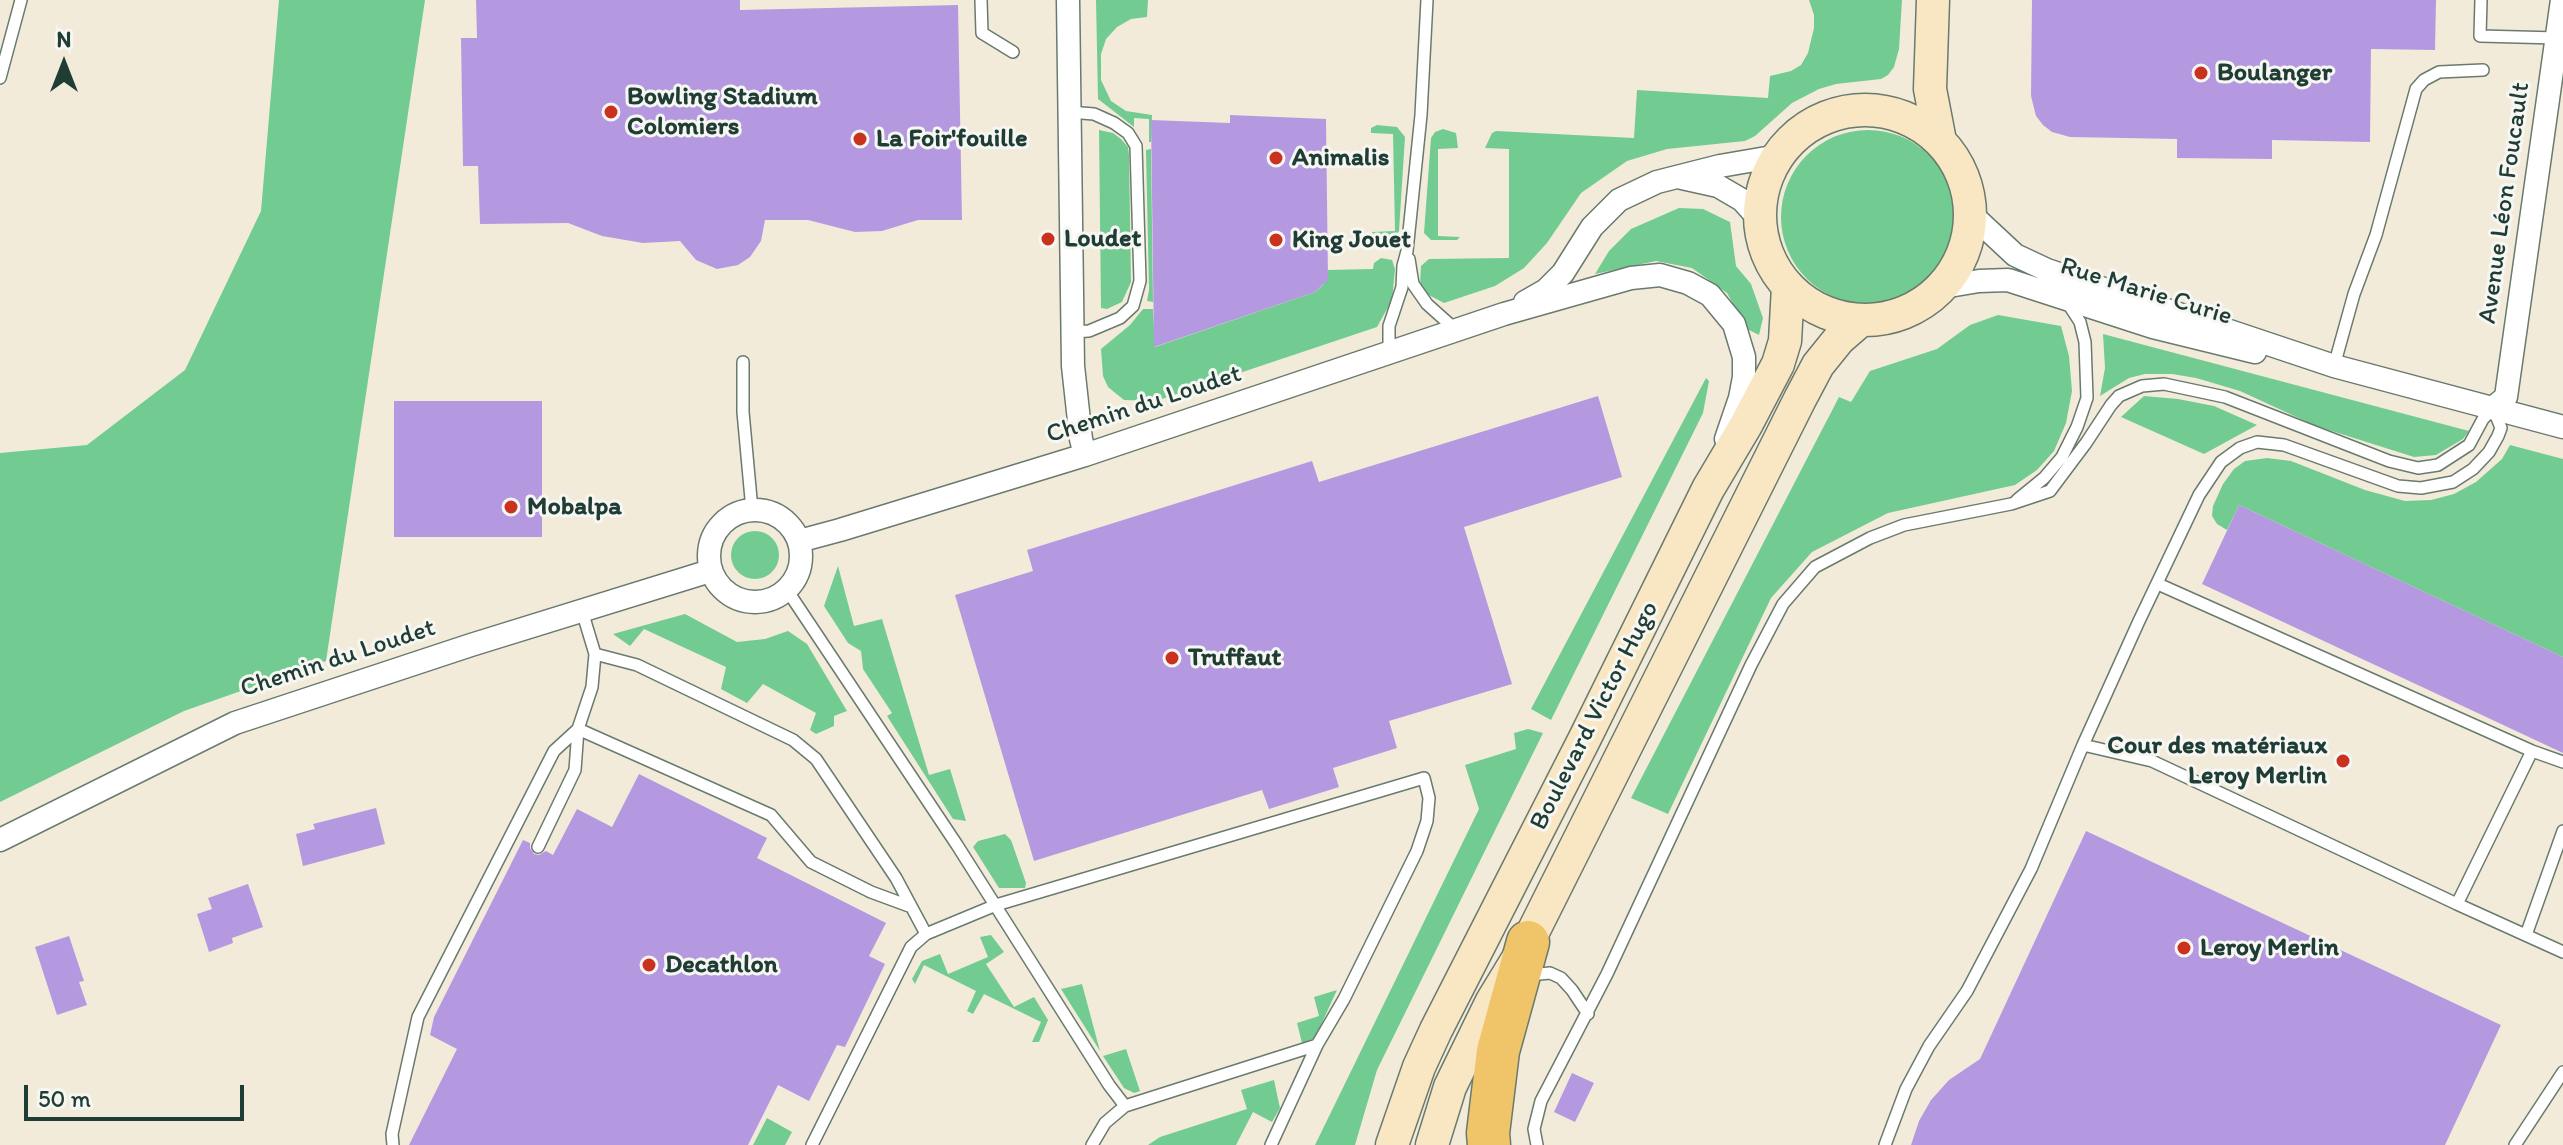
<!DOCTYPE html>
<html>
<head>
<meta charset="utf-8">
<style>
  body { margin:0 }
  #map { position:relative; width:2563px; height:1145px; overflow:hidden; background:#f3ebda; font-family:Itim,sans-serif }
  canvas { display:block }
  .north { position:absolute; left:24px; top:24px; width:80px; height:80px; -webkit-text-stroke:6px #f6f6f2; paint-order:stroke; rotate:0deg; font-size:22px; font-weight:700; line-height:32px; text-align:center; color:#1f3d34 }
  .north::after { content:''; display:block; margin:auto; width:28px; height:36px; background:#1f3d34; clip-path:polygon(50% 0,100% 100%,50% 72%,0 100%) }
  .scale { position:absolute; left:24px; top:1085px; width:220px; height:36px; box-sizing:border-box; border:4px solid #1f3d34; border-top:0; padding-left:10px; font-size:24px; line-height:28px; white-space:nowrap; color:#1f3d34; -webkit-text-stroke:6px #f6f6f2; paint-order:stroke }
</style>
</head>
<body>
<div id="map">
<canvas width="2563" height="1145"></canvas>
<div class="north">N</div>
<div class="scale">50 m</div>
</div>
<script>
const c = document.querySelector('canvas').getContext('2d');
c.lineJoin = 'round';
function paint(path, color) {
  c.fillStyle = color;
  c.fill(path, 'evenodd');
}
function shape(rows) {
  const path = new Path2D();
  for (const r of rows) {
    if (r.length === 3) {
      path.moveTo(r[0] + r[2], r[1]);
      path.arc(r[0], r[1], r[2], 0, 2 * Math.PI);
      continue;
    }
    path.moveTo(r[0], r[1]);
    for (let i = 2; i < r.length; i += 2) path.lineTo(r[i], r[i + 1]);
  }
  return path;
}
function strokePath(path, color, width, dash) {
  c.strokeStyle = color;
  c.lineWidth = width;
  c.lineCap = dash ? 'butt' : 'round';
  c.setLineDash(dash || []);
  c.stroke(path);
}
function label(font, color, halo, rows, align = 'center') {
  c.font = font + ' Itim,sans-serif';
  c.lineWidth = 6;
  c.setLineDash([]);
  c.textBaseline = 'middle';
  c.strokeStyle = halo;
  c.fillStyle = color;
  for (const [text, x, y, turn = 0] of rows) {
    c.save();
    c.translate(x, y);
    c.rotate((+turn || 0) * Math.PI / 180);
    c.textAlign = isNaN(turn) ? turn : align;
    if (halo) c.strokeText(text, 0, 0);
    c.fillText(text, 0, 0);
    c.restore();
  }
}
paint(shape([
  [279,0,425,0,326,661,184,711,0,802,0,453,87,445,185,370,261,211],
  [1096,0,1148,0,1147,17,1131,19,1117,27,1106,39,1101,54,1101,80,1111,101,1126,111,1152,115,1151,142,1149,142,1149,119,1134,118,1134,127,1098,99],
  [1809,0,1902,0,1899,49,1894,67,1888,75,1881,79,1836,84,1819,89,1792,103,1755,136,1745,141,1667,149,1627,161,1581,193,1547,243,1524,268,1495,286,1444,303,1425,293,1420,285,1421,266,1429,259,1509,258,1509,149,1485,148,1492,133,1496,131,1634,138,1637,90,1768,98,1770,76,1791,71,1801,65,1808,53,1814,28,1814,15],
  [1377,125,1397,127,1405,137,1399,231,1392,241,1377,240,1372,232,1395,231,1393,134,1371,133,1371,128],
  [1443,129,1456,133,1458,148,1438,149,1438,236,1460,237,1457,240,1431,240,1424,233,1431,138,1435,132],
  [1868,217,87],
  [1099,130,1113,133,1121,139,1128,147,1129,155,1131,282,1122,302,1107,309,1101,308],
  [1151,149,1153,302,1147,301,1149,290,1146,150],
  [1679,208,1703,209,1730,222,1736,266,1751,284,1763,318,1759,335,1747,329,1727,293,1692,268,1656,261,1595,274,1609,251,1631,229],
  [1381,258,1392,260,1395,269,1392,300,1377,327,1156,401,1124,400,1108,387,1103,376,1101,349,1130,325,1143,309,1153,309,1155,347,1315,292,1323,285,1328,270,1373,269,1374,263],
  [1998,315,2061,326,2069,356,2072,391,2066,423,2054,451,2037,470,2015,485,1888,513,1812,552,1771,598,1668,814,1631,798,1839,397,1851,402,1870,371,1937,349,1970,325],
  [2103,334,2469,431,2463,439,2436,455,2414,457,2316,426,2240,391,2196,378,2172,374,2145,374,2129,378,2100,396,2105,368],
  [1706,378,1709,381,1703,413,1551,720,1531,709],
  [2144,396,2178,399,2214,406,2257,425,2204,454,2121,417],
  [2510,445,2563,459,2563,657,2239,505,2227,530,2217,524,2212,516,2213,506,2223,484,2234,469,2245,461,2267,458,2291,461,2365,490,2405,501,2431,500,2454,494,2476,482,2502,459],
  [755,555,24],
  [838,566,854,626,882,619,929,775,950,769,966,821,953,819,887,716,892,713,863,669,861,651,848,643,824,606],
  [685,614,737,642,765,639,788,631,807,644,847,711,834,716,834,726,816,734,810,730,816,713,763,684,747,703,721,689,726,667,644,629,630,646,613,634],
  [1528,729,1543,733,1377,1070,1355,1145,1315,1145,1479,809,1465,765,1516,749,1514,733],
  [1005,834,1011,840,1026,883,1025,888,999,888,973,847,978,841],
  [991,935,1004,952,986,964,1014,1007,1034,997,1048,1020,1039,1042,1032,1042,1041,1022,984,994,973,1014,967,1011,976,991,924,965,915,984,912,979,922,961,940,954,948,974,988,957,980,937],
  [1082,984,1100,1051,1061,989],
  [1337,990,1315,1038,1302,1043,1297,1023,1319,1016,1314,997],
  [1126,1049,1140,1091,1134,1093,1124,1088,1103,1056],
  [1274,1080,1280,1108,1272,1122,1253,1112,1236,1145,1148,1145,1160,1137,1247,1109,1241,1090],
  [767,1118,792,1132,785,1145,753,1145]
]), '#72cb91');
paint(shape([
  [476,0,740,0,740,10,958,5,962,220,918,220,882,231,855,232,808,220,765,220,761,241,750,257,738,265,717,269,696,260,680,241,643,243,602,236,568,223,480,224,478,166,463,166,461,38,477,38],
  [2032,0,2436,0,2435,50,2371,49,2370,142,2272,140,2272,159,2177,158,2177,139,2070,137,2052,132,2043,125,2036,116,2031,96],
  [1230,115,1326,119,1328,280,1315,292,1154,347,1151,120,1230,123],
  [1598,396,1622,477,1464,527,1512,684,1389,721,1397,748,1333,768,1339,787,1269,809,1262,790,1034,861,955,595,1033,571,1027,550,1312,461,1319,482],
  [394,401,542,401,542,537,394,537],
  [2239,505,2563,657,2563,753,2202,584],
  [639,774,767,838,757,858,886,923,869,956,885,964,845,1047,837,1045,809,1101,778,1085,748,1145,409,1145,457,1049,430,1035,434,1017,523,840,530,843,530,848,534,854,539,855,546,851,553,855,577,809,612,827],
  [376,808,385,844,303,866,296,834,315,829,313,824],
  [2086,831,2501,1025,2445,1145,1911,1145,1919,1121,1931,1100,1949,1080,1980,1059],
  [248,884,263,927,232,938,233,943,209,952,197,914,212,909,208,898],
  [69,936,84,981,79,982,87,1005,57,1015,35,947],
  [1572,1073,1594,1083,1575,1122,1554,1112]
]), '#b599e0');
const lane = shape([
  [981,0,982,33,1013,52],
  [2481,0,2480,36,2557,38],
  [0,78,21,0],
  [1069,112,1094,114,1114,123,1128,133,1136,146,1140,281,1133,306,1120,318,1089,331,1072,332],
  [1409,259,1413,284,1427,304,1456,330],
  [1389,353,1389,326,1402,287,1403,266,1407,251,1421,115,1427,0],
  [743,362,743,412,752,510],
  [2334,366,2354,294,2376,235,2416,89,2424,80,2439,72,2483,70],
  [2017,500,2044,478,2062,457,2077,427,2087,398,2085,342,2080,322,2067,302],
  [787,590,957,845,1109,1085,1125,1106],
  [582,611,595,654,637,665,793,740,816,759,896,878,926,934],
  [595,654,592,687,578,729,771,815,811,862,871,892,909,906],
  [2083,745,2152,761,2457,904,2532,751,2158,584],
  [2532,751,2563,762],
  [538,847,575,770,578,729],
  [2457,904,2563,952],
  [2526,935,2563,831],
  [1528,975,1550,973,1561,978,1572,990,1588,1014],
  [393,1145,392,1134,418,1017,554,751,578,729],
  [812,1145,911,947,926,934,996,905,1424,778,1429,798,1427,821,1417,851,1344,999,1317,1045,1271,1145],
  [1092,1145,1105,1123,1125,1106,1317,1045],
  [1537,1145,1534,1129,1541,1101,1607,974,1751,665,1783,604,1815,567,1870,538,1904,525,2011,504,2050,491,2086,443,2111,405,2119,396,2142,386,2164,384,2225,397,2389,461,2418,468,2438,465,2469,445,2483,419,2493,408,2501,428,2498,436,2489,452,2473,469,2453,482,2421,488,2398,486,2284,445,2257,442,2240,448,2221,462,2199,495,2139,621,2083,745,2031,869,1967,991,1929,1046,1906,1089,1885,1145],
  [2515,1145,2563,1072]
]);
const street = shape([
  [1068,0,1073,366,1081,439,1085,455],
  [1682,178,1718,186,1742,200,1759,219],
  [1971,214,2015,255,2047,270,2334,366,2563,427],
  [1943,287,1979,281,2008,280,2153,327,2255,352],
  [1525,302,1546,290,1563,273,1592,227,1619,200,1657,182,1720,166,1778,156],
  [2493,408,2506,397,2562,0],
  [755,556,46],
  [799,541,840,530,1085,455,1504,314,1631,278,1660,275,1688,283,1710,295,1734,324,1744,357,1744,377,1740,398,1726,439],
  [0,840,235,723,471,645,710,571]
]);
const secondary = shape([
  [1933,0,1930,89,1940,141],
  [1865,215,105],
  [1392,1145,1419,1067,1436,1030,1584,740,1708,489,1746,425,1778,364,1785,341,1788,287],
  [1432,1145,1450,1087,1492,1001,1528,942,1800,399,1818,365,1839,339,1861,320]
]);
const highway = shape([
  [1489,1145,1488,1133,1498,1051,1528,942]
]);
strokePath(lane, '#697a6e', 14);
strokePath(street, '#697a6e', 25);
strokePath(secondary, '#697a6e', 35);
strokePath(highway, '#697a6e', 45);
strokePath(lane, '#fff', 11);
strokePath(street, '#fff', 22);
strokePath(secondary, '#f9e7c3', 32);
strokePath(highway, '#f0c469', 42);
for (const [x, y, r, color] of [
  [2201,73,8,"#c8321e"],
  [611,112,8,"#c8321e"],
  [860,139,8,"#c8321e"],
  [1276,158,8,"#c8321e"],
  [1048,239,8,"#c8321e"],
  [1276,240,8,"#c8321e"],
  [511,507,8,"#c8321e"],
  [1172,658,8,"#c8321e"],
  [2343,761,8,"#c8321e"],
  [2184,948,8,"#c8321e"],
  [649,965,8,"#c8321e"]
]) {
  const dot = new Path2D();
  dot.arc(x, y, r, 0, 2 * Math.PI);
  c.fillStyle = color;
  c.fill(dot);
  strokePath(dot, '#f6f6f2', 3);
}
label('bold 26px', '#1f3d34', '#f6f6f2', [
  ["Boulanger",2217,73],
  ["Bowling Stadium",627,97],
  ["Colomiers",627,127],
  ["La Foir'fouille",876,139],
  ["Animalis",1292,158],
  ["Loudet",1064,239],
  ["King Jouet",1292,240],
  ["Mobalpa",527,507],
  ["Truffaut",1188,658],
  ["Cour des matériaux",2327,746,"right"],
  ["Leroy Merlin",2327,776,"right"],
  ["Leroy Merlin",2200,948],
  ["Decathlon",665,965]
], 'left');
label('26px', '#1f3d34', '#f6f6f2', [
  ["Avenue Léon Foucault",2505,203,-82],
  ["Rue Marie Curie",2146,292,17],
  ["Chemin du Loudet",1144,405,-18],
  ["Chemin du Loudet",338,659,-18],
  ["Boulevard Victor Hugo",1595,716,-63]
]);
</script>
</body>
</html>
